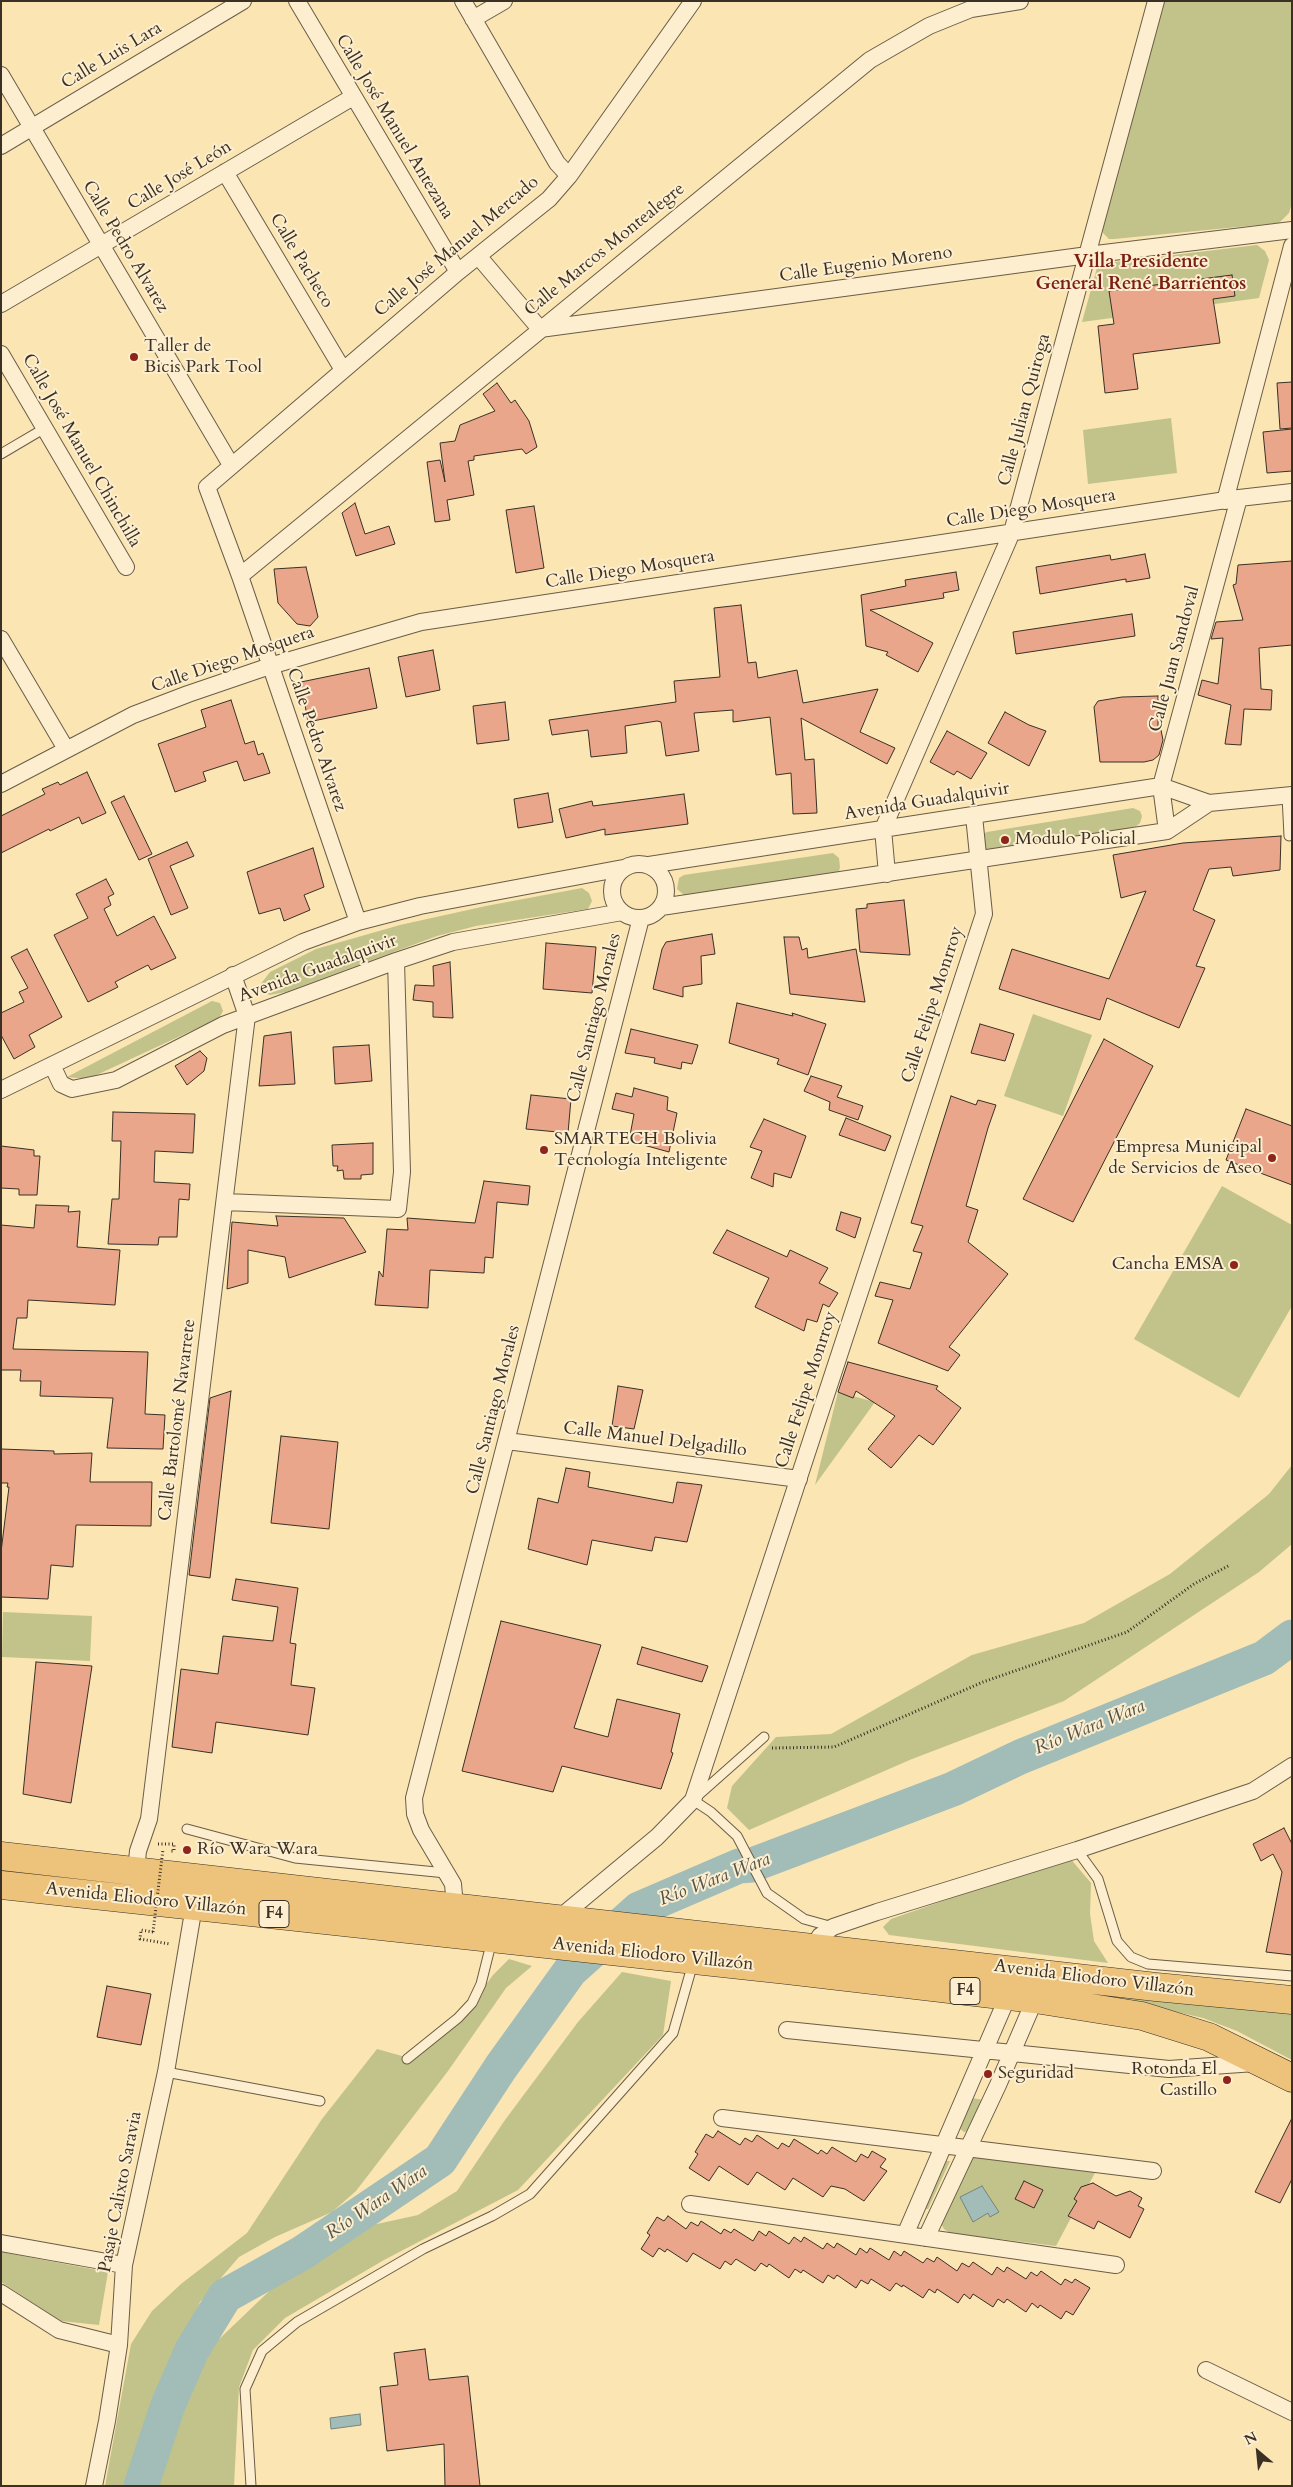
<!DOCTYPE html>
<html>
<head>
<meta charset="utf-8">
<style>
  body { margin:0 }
  #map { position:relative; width:1293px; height:2487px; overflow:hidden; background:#fae5b3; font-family:Cardo,serif }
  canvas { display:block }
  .frame { position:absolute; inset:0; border:2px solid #3a3025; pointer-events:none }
  .north { position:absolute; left:1233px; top:2427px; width:50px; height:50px; -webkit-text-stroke:4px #fceece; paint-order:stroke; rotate:332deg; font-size:14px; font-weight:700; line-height:20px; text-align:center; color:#3a3025 }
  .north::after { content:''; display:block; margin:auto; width:18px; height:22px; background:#3a3025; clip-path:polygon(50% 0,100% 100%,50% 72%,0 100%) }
</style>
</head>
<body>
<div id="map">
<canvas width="1293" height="2487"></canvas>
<div class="frame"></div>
<div class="north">N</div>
</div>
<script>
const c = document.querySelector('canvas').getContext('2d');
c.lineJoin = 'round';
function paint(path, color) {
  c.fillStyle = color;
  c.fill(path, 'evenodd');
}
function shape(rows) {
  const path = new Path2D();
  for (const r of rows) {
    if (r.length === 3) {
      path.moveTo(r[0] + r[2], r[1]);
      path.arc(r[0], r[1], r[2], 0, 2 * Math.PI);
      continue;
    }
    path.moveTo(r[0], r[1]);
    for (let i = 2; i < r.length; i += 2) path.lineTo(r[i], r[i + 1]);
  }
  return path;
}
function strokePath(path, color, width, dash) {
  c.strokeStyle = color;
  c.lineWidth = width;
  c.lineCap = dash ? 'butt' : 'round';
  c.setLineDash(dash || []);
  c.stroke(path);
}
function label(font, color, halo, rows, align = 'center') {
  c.font = font + ' Cardo,serif';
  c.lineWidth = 4;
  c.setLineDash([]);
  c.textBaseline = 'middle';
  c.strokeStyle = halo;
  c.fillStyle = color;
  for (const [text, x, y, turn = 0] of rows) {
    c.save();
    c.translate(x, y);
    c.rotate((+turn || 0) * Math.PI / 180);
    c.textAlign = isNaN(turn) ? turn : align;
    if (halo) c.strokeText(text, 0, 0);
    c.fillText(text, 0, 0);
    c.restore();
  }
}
paint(shape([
  [1163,1,1292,1,1292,203,1289,213,1279,223,1114,239,1109,239,1103,233,1102,229],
  [1257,245,1265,251,1269,260,1259,298,1082,322,1098,264],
  [1171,418,1177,473,1088,484,1083,430],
  [1133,808,1140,811,1142,816,1140,823,1134,828,984,851,983,834,987,832],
  [833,853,839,858,840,867,839,871,835,873,684,895,677,889,679,878,684,875],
  [582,888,589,893,592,901,588,909,476,926,437,936,286,992,270,995,259,992,260,985,270,972,316,949,400,925,486,906],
  [212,1001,220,1003,223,1011,219,1018,88,1079,67,1077],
  [1033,1014,1092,1035,1063,1116,1004,1096],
  [1222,1186,1292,1225,1292,1306,1239,1398,1134,1339],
  [838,1392,875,1402,815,1485],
  [1292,1465,1292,1544,1259,1572,1064,1701,912,1759,749,1830,727,1808,732,1786,776,1737,831,1734,972,1655,1084,1623,1170,1574,1269,1494],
  [3,1612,92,1616,90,1661,2,1657],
  [1069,1857,1091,1883,1090,1914,1094,1941,1108,1963,889,1935,883,1927,891,1919],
  [509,1959,532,1966,506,1988,448,2071,356,2191,332,2212,275,2237,239,2257,200,2302,150,2427,134,2486,105,2486,131,2344,152,2311,181,2284,247,2233,322,2119,377,2049,409,2058,469,2008,493,1975],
  [622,1972,671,1981,663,2035,518,2190,384,2260,285,2318,253,2350,239,2387,234,2486,158,2486,183,2390,214,2344,284,2277,323,2248,368,2226,418,2215,457,2191,505,2120,578,2022],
  [1090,1992,1292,2012,1292,2060,1237,2031,1203,2018],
  [972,2098,983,2100,968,2131,964,2132,959,2128],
  [976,2156,1097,2169,1056,2246,950,2233,944,2229,940,2222,969,2158],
  [944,2161,950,2161,928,2209,922,2209],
  [1,2252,108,2272,99,2325,61,2321,1,2282]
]), '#c1c38a');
const water = shape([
  [982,2186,999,2212,990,2217,988,2213,973,2222,960,2197,982,2186],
  [360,2414,361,2425,331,2429,330,2418,360,2414]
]);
paint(water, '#a2bcb7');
strokePath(water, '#78847d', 1);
strokePath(shape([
  [141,2486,168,2405,192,2350,225,2296,302,2253,440,2160,501,2067,570,1971,639,1909,739,1866,752,1865,953,1789,1020,1757,1264,1658,1292,1637]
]), '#a2bcb7', 35);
const building = shape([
  [1232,275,1235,296,1213,299,1220,343,1133,354,1138,389,1105,393,1098,326,1114,324,1109,291,1232,275],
  [1292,382,1292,428,1280,429,1277,383,1292,382],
  [497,383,511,403,515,400,529,421,537,447,526,454,522,449,474,456,474,460,468,461,474,495,447,500,450,520,435,522,427,462,440,460,445,482,440,443,455,441,460,425,495,411,483,394,497,383],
  [1292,429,1292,471,1267,473,1263,432,1292,429],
  [355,503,365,534,389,526,395,544,356,556,342,513,355,503],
  [534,506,544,568,516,573,506,510,534,506],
  [1145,554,1150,578,1126,582,1126,579,1040,594,1036,567,1110,555,1111,560,1145,554],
  [1292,561,1292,645,1259,648,1261,689,1272,690,1271,710,1244,709,1241,745,1225,744,1231,705,1198,695,1202,680,1218,684,1223,638,1211,639,1216,622,1243,620,1233,585,1236,584,1238,565,1292,561],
  [306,567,318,617,310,626,297,624,278,603,274,569,306,567],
  [956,572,959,590,943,593,944,598,870,610,933,643,918,672,886,655,888,652,866,646,861,595,906,586,905,580,956,572],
  [741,605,748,663,756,662,758,678,797,670,803,703,878,689,860,732,895,748,887,764,801,718,805,760,814,759,817,813,793,814,791,773,776,775,770,717,733,722,733,710,694,713,699,751,666,756,661,722,657,721,625,726,627,753,591,757,588,730,552,735,549,720,676,702,674,681,720,677,714,608,741,605],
  [1132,614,1135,636,1016,654,1013,632,1132,614],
  [433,650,440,690,406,697,398,657,433,650],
  [369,668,377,708,308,722,301,682,369,668],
  [1158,696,1158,730,1161,730,1163,740,1159,755,1153,760,1144,762,1100,762,1094,707,1098,701,1122,697,1158,696],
  [231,700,245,744,254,741,258,755,263,753,270,773,244,781,237,761,203,772,206,781,175,792,158,744,206,727,201,710,231,700],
  [505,702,509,740,477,744,473,706,505,702],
  [1005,712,1029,725,1046,731,1029,766,988,743,1005,712],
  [947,731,987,753,971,779,957,771,954,775,930,762,947,731],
  [87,772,106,813,82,824,79,817,50,831,49,829,1,853,1,816,45,794,42,789,58,782,60,785,87,772],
  [548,793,553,822,518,828,514,799,548,793],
  [684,794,688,824,605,835,605,829,566,838,559,809,592,801,593,806,684,794],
  [124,796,152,854,139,860,111,802,124,796],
  [1281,836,1280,870,1233,876,1231,867,1209,869,1193,910,1215,920,1196,966,1205,968,1179,1028,1107,998,1100,1020,999,989,1012,949,1109,979,1146,891,1121,898,1113,855,1183,843,1281,836],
  [187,842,194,856,170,866,188,908,171,915,148,859,187,842],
  [313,848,324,887,304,895,310,910,284,921,280,908,259,914,247,872,313,848],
  [106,879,114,894,108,897,111,905,104,909,117,936,154,916,176,958,151,970,148,965,115,982,118,987,88,1002,54,935,88,918,76,894,106,879],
  [904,900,910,955,860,952,856,909,867,908,867,904,904,900],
  [712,934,715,954,701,956,702,984,683,987,683,997,653,989,662,949,666,942,712,934],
  [784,937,799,937,802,950,807,948,808,958,856,949,865,1002,790,994,784,937],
  [546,943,596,947,592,993,543,989,546,943],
  [27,949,62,1017,29,1035,35,1047,14,1059,1,1035,1,1013,24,1002,19,992,28,988,11,957,27,949],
  [450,962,453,1018,433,1017,433,1002,413,1000,415,985,434,986,433,966,450,962],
  [737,1003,793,1016,792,1013,826,1024,808,1075,777,1064,779,1059,729,1043,737,1003],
  [980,1024,1014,1034,1005,1061,971,1053,980,1024],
  [631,1029,698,1045,692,1064,682,1062,681,1069,654,1063,655,1058,625,1053,631,1029],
  [291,1032,295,1084,259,1086,264,1036,291,1032],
  [1104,1039,1153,1066,1073,1222,1023,1199,1104,1039],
  [369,1045,372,1081,335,1084,333,1047,369,1045],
  [200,1051,207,1058,204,1071,187,1085,175,1066,200,1051],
  [811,1076,842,1086,837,1097,863,1106,858,1120,829,1110,830,1102,804,1091,811,1076],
  [634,1088,668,1097,667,1110,677,1113,669,1152,629,1141,634,1114,612,1109,616,1093,632,1097,634,1088],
  [531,1095,571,1099,568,1133,526,1129,531,1095],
  [951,1096,976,1105,978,1100,996,1105,988,1128,966,1206,978,1210,968,1242,1008,1274,949,1347,960,1355,948,1371,878,1343,893,1300,875,1296,880,1282,910,1289,922,1253,913,1251,923,1226,911,1223,951,1096],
  [1246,1109,1292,1126,1292,1185,1226,1160,1246,1109],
  [113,1112,195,1114,193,1153,155,1151,154,1182,190,1184,189,1200,179,1199,177,1237,159,1237,158,1245,108,1244,112,1199,119,1199,121,1141,112,1141,113,1112],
  [846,1118,891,1136,885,1151,839,1135,846,1118],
  [764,1119,806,1136,791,1178,774,1173,773,1187,751,1178,762,1151,750,1147,764,1119],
  [373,1143,373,1174,361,1175,361,1179,344,1179,343,1170,337,1171,338,1166,333,1166,332,1145,373,1143],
  [1,1146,34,1150,34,1156,40,1156,37,1195,19,1195,19,1189,1,1188,1,1146],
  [484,1181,530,1186,528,1205,497,1202,493,1258,485,1257,484,1273,430,1270,428,1308,375,1305,379,1271,383,1277,387,1229,408,1230,407,1218,475,1223,484,1181],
  [36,1205,69,1206,68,1212,80,1211,77,1247,120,1250,115,1305,28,1300,27,1318,17,1318,13,1349,148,1352,145,1414,165,1415,163,1449,107,1448,113,1398,40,1396,41,1381,20,1381,21,1370,1,1370,1,1225,34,1228,36,1205],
  [841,1212,861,1218,855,1238,836,1230,841,1212],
  [276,1216,344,1218,366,1252,289,1278,285,1257,248,1250,248,1283,227,1289,232,1222,278,1226,276,1216],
  [727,1230,787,1257,790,1250,828,1268,819,1283,838,1293,829,1307,823,1304,817,1322,807,1319,804,1331,755,1307,769,1278,713,1253,727,1230],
  [848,1362,938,1386,936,1389,961,1408,933,1445,919,1435,891,1468,868,1449,895,1416,856,1391,853,1398,838,1392,848,1362],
  [618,1386,643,1390,634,1429,612,1426,618,1386],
  [231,1391,210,1578,189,1575,210,1398,231,1391],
  [281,1436,338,1442,329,1529,271,1523,281,1436],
  [1,1449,54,1451,54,1454,92,1453,90,1482,152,1482,151,1526,76,1525,73,1567,51,1565,48,1599,1,1597,1,1552,9,1487,7,1487,8,1483,1,1483,1,1449],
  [566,1468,590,1472,588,1487,673,1503,677,1482,702,1485,687,1542,655,1537,652,1551,592,1540,587,1565,528,1549,538,1498,558,1503,566,1468],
  [236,1579,298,1588,290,1643,296,1644,291,1685,315,1688,308,1735,216,1722,212,1753,172,1747,181,1669,218,1674,223,1636,273,1641,278,1607,232,1600,236,1579],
  [501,1621,601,1645,574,1728,608,1737,617,1699,680,1714,671,1752,673,1753,661,1789,562,1766,553,1792,462,1771,501,1621],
  [642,1647,708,1666,702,1682,637,1664,642,1647],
  [36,1662,92,1666,71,1803,23,1794,36,1662],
  [1284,1828,1292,1844,1292,1955,1266,1952,1282,1872,1273,1854,1261,1861,1253,1844,1284,1828],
  [107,1986,151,1994,141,2045,97,2037,107,1986],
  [1292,2118,1292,2179,1280,2203,1255,2192,1292,2118],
  [718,2131,740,2145,745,2138,752,2142,757,2135,778,2149,782,2143,789,2147,794,2139,818,2154,821,2150,827,2154,832,2147,856,2162,861,2154,868,2158,872,2151,886,2159,880,2167,887,2171,864,2201,845,2189,831,2186,823,2197,793,2178,785,2190,757,2172,748,2185,719,2166,709,2181,689,2168,698,2154,695,2152,706,2134,713,2138,718,2131],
  [1024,2181,1043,2190,1034,2208,1015,2199,1024,2181],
  [1093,2183,1116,2196,1130,2191,1142,2198,1138,2206,1144,2209,1130,2238,1098,2221,1094,2229,1068,2216,1077,2201,1074,2199,1081,2187,1093,2183],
  [668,2216,686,2229,691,2222,698,2226,701,2221,721,2234,724,2229,731,2233,734,2229,753,2241,759,2231,766,2236,769,2231,789,2244,794,2237,801,2242,804,2237,823,2249,827,2243,834,2248,837,2243,856,2255,860,2248,867,2253,870,2248,889,2260,894,2251,901,2256,904,2251,923,2263,927,2258,934,2262,937,2257,957,2271,962,2263,969,2267,973,2262,992,2275,997,2267,1004,2272,1007,2267,1026,2279,1031,2272,1037,2276,1041,2271,1061,2285,1065,2279,1072,2283,1075,2279,1090,2288,1073,2315,1066,2311,1061,2319,1040,2305,1038,2308,1032,2303,1026,2312,1007,2299,1004,2303,998,2299,993,2307,973,2294,970,2299,964,2294,958,2303,937,2289,935,2293,929,2289,923,2298,903,2285,902,2287,896,2283,890,2291,871,2279,868,2284,861,2280,856,2288,837,2275,834,2279,828,2275,823,2283,803,2270,801,2273,795,2269,789,2278,769,2264,767,2267,761,2263,755,2271,736,2259,731,2265,725,2261,720,2269,693,2253,687,2262,667,2249,665,2252,659,2248,653,2257,641,2249,650,2235,647,2233,657,2217,664,2221,668,2216],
  [425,2349,429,2380,468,2376,480,2486,445,2486,444,2444,387,2451,380,2387,398,2385,394,2353,425,2349]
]);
paint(building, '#eaa68a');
strokePath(building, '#3a3025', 1);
const service = shape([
  [1,454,45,428],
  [1287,796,1289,836],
  [764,1737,693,1800,711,1812,737,1836,767,1893,804,1919,833,1927],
  [187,1829,295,1858,446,1873],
  [1077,1850,1098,1879,1117,1941,1131,1957,1148,1964,1292,1976],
  [407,2059,458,2018,472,2003,481,1984,492,1940],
  [166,2072,320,2101],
  [251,2486,245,2389,262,2351,297,2322,423,2249,492,2216,530,2194,673,2033,693,1963]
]);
const minor = shape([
  [297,1,458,272],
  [463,1,557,163,569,176],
  [473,19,504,1],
  [1,75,231,465],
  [1,146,243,1],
  [225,172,343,370],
  [479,257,540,329],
  [1,304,353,97],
  [540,329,1088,255,1292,230],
  [1,354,126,567],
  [1225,501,1292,246],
  [240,576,870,60,929,26,971,9,1020,1],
  [1,639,66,749],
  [1,784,133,715,188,694,270,666,421,622,1239,498,1292,492],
  [1167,831,1161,786,1239,498],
  [639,891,27],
  [649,865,1161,786,1209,803,1292,795],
  [887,874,883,829,1012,532,1156,1],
  [661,907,1167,831,1209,803],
  [358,922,240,576,207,487,458,272,549,199,569,176,693,1],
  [52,1065,61,1084,72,1089,116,1080,223,1025,396,961,453,942,622,912],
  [1,1090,303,942,358,922,420,906,623,868],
  [225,1202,398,1209,402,1172,396,961],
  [507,1441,799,1479],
  [136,1870,138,1851,149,1819,245,1032,247,1016,233,975],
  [455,1907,453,1884,421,1830,415,1814,414,1798,641,918],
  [557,1920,657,1837,693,1800,984,914,974,816],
  [813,1947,820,1936,833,1927,877,1912,1077,1850,1253,1791,1292,1766],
  [787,2030,1169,2069,1255,2063],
  [722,2118,1153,2171],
  [690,2204,1116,2265],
  [905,2235,1008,1996],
  [926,2238,998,2085,1035,1999],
  [1,2243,124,2265],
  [1,2293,59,2330,119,2345],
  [1206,2370,1292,2412],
  [94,2486,107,2421,119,2345,124,2265,166,2072,194,1906]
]);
const trunk = shape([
  [1,1856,1156,1987,1292,2000],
  [1,1885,787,1970,1035,1999,1142,2016,1209,2037,1292,2078]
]);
strokePath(service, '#6a5d48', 11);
strokePath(minor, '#6a5d48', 18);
strokePath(trunk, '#3a3025', 29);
strokePath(shape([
  [772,1748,834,1747,983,1682,1127,1632,1194,1584,1230,1565],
  [158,1844,174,1844,174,1851,171,1851],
  [153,1932,141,1930,140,1939,170,1944]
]), '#3a3025', 3, [1, 2.5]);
strokePath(service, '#fceece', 9);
strokePath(minor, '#fceece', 16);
strokePath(trunk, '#edc27a', 28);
strokePath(shape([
  [153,1932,163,1849]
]), '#3a3025', 3, [1, 2.5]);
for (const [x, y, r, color] of [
  [134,357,5,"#8f2418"],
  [1005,840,5,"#8f2418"],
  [544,1150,5,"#8f2418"],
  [1272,1158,5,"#8f2418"],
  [1234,1265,5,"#8f2418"],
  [187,1850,5,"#8f2418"],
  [988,2074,5,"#8f2418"],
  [1227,2080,5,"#8f2418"]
]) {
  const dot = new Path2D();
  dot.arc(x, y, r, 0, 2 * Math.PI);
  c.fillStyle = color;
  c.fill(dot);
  strokePath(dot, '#fceece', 2);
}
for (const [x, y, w] of [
  [274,1914,30],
  [965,1991,30]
]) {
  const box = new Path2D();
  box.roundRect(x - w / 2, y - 13.5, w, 27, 4);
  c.fillStyle = '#fceece';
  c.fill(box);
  strokePath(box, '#3a3025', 1);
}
label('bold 16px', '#3a3025', null, [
  ["F4",274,1914],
  ["F4",965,1991]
]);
label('18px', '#3a3025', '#fceece', [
  ["Calle Luis Lara",112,56,-31],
  ["Calle José Manuel Antezana",394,127,59],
  ["Calle José León",180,176,-31],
  ["Calle Pedro Alvarez",125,247,59],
  ["Calle José Manuel Mercado",457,247,-40],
  ["Calle Marcos Montealegre",605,250,-39],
  ["Calle Pacheco",301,261,59],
  ["Calle Eugenio Moreno",866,265,-8],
  ["Calle Julian Quiroga",1025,410,-75],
  ["Calle José Manuel Chinchilla",81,451,60],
  ["Calle Diego Mosquera",1031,509,-9],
  ["Calle Diego Mosquera",630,570,-9],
  ["Calle Juan Sandoval",1175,659,-75],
  ["Calle Diego Mosquera",233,660,-19],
  ["Calle Pedro Alvarez",316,740,71],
  ["Avenida Guadalquivir",927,802,-9],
  ["Avenida Guadalquivir",318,969,-20],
  ["Calle Felipe Monrroy",933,1005,-72],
  ["Calle Santiago Morales",595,1018,-76],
  ["Calle Felipe Monrroy",807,1390,-72],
  ["Calle Santiago Morales",494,1410,-76],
  ["Calle Bartolomé Navarrete",178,1420,-83],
  ["Calle Manuel Delgadillo",655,1440,7],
  ["Avenida Eliodoro Villazón",146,1900,6],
  ["Avenida Eliodoro Villazón",653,1955,6],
  ["Avenida Eliodoro Villazón",1094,1979,7],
  ["Pasaje Calixto Saravia",121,2192,-79]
]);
label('18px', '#3a3025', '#fceece', [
  ["Taller de",144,347],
  ["Bicis Park Tool",144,368],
  ["Modulo Policial",1015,840],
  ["SMARTECH Bolivia",554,1140],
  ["Tecnología Inteligente",554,1161],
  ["Empresa Municipal",1262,1148,"right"],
  ["de Servicios de Aseo",1262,1169,"right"],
  ["Cancha EMSA",1224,1265,"right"],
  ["Río Wara Wara",197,1850],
  ["Rotonda El",1217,2070,"right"],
  ["Castillo",1217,2091,"right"],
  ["Seguridad",998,2074]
], 'left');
label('bold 19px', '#7a1f14', '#fceece', [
  ["Villa Presidente",1141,263],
  ["General René Barrientos",1141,285]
]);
label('italic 19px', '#54534a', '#fceece', [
  ["Río Wara Wara",1090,1728,-22],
  ["Río Wara Wara",715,1880,-21],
  ["Río Wara Wara",377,2203,-34]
]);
</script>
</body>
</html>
